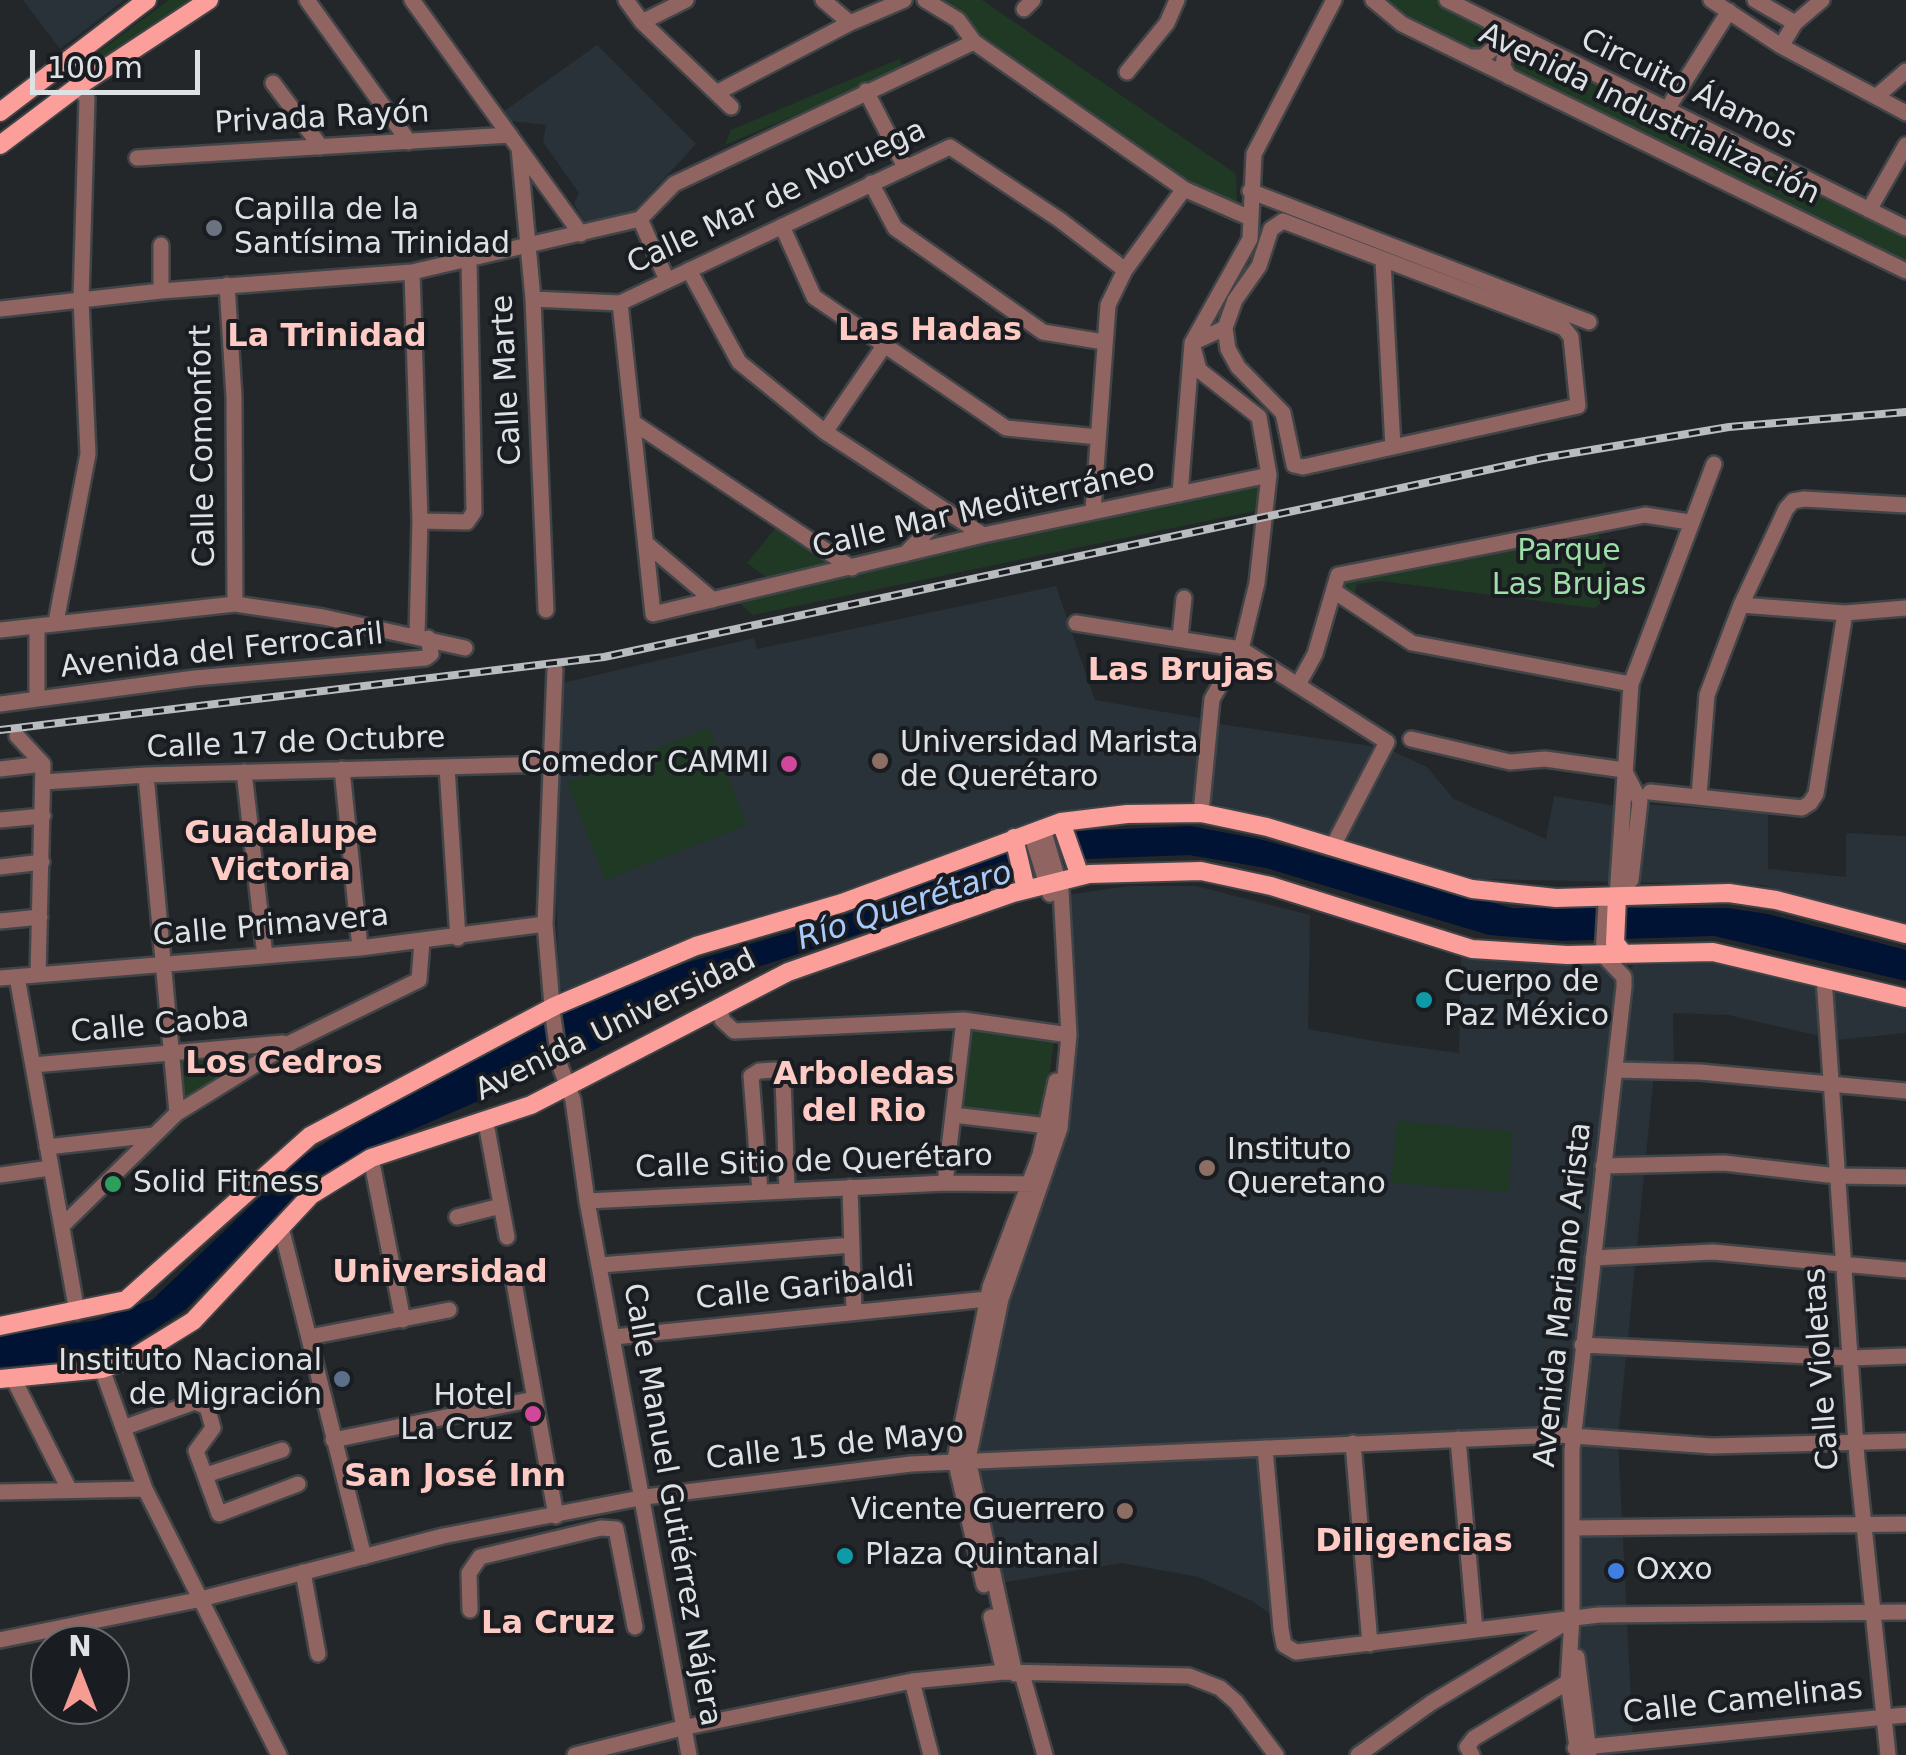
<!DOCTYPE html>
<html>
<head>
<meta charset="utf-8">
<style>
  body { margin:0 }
  #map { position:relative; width:1906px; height:1755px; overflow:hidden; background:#23272a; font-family:"DejaVu Sans",sans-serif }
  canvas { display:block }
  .north { position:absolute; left:30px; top:1625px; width:100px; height:100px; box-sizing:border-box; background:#191d21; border:2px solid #686c6f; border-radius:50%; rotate:0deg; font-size:28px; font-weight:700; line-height:40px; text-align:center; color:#dfe2e4 }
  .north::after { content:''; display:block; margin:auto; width:35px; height:45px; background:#f59c93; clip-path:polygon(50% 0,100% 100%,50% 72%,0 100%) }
  .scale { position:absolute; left:30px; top:50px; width:170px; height:45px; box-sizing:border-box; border:5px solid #dfe2e4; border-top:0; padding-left:12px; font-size:30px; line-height:35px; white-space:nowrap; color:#dfe2e4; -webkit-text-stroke:8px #191d21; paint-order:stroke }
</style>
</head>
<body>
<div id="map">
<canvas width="1906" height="1755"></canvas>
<div class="north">N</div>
<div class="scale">100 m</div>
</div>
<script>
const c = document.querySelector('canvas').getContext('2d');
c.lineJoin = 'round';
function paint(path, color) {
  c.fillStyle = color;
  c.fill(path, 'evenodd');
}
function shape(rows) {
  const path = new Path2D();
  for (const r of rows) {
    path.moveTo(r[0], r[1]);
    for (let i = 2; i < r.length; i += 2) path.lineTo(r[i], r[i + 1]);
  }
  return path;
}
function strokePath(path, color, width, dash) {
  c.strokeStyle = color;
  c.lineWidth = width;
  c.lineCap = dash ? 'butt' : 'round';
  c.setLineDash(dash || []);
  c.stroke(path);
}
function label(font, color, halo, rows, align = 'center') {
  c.font = font + ' "DejaVu Sans",sans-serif';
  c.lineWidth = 8;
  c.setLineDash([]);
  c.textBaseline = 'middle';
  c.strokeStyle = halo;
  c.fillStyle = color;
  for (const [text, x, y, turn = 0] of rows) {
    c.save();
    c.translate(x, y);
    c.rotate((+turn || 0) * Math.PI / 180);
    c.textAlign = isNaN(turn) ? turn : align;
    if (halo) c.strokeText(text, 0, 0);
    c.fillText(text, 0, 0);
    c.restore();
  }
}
paint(shape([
  [23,0,124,0,60,49],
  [597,45,696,144,632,213,585,222,574,204,579,193,543,142,546,125,511,121,503,112],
  [1056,586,1095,700,1205,719,1196,802,1122,803,1059,814,835,896,710,930,569,992,559,988,555,860,562,683,754,638,757,649],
  [1219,724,1386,748,1427,767,1454,799,1546,839,1554,796,1617,806,1644,804,1768,814,1768,869,1846,877,1846,833,1906,836,1906,924,1853,914,1762,885,1479,879,1211,803],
  [1128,886,1196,886,1310,915,1308,1029,1385,1043,1459,1053,1461,957,1615,966,1624,977,1634,965,1712,963,1906,1009,1906,1033,1837,1040,1728,1015,1673,1013,1674,1072,1654,1075,1618,1438,1633,1740,1587,1746,1572,1618,1572,1435,1265,1448,1280,1621,1252,1601,1198,1577,1121,1563,994,1584,968,1459,1068,1061,1061,896]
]), '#283238');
paint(shape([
  [169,0,192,0,89,70,88,60],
  [940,0,982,0,1236,174,1237,207,1187,185,978,41,964,17],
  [1383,0,1436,0,1492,34,1492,46,1478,53,1406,19],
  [1524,47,1906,235,1906,263,1509,70,1509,54],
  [899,59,904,69,725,145,731,130],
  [1269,475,1260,509,1250,512,753,615,730,595,776,584,747,563,778,525,842,570],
  [1597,529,1606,566,1606,600,1594,608,1382,581,1357,584,1351,607,1335,597,1339,577],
  [709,728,747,825,605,880,567,783],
  [969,1025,1054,1038,1044,1120,959,1110],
  [285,1044,180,1105,174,1058],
  [1397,1121,1513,1132,1509,1192,1391,1183]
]), '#203924');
paint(shape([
  [1191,826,1259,839,1512,908,1728,908,1768,914,1906,950,1906,981,1714,936,1563,941,1489,935,1266,868,1189,855,1087,859,752,969,584,1055,366,1150,308,1182,186,1309,129,1346,85,1360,0,1367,0,1336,98,1320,153,1299,302,1157,390,1104,569,1011,686,963,838,918,1007,851,1073,831]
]), '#011334');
const minor = shape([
  [307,0,409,142],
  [412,0,581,234],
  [626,0,642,22,731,107],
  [823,0,850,23],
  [925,0,958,20,974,42,1184,189,1250,218],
  [1373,0,1402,24,1906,271],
  [1447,0,1906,228],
  [1711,0,1781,46,1906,113],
  [1755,0,1795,23],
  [1024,9,1033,0],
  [642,22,686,0],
  [1781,46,1795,23,1822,0],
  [1470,57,1483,57,1495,47,1496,33,1490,23],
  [1127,72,1167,23,1177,0],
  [1509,77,1503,66,1505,52,1515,43,1528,42],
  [273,83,321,147],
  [866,91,905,167],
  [718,92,850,23,904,0],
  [1877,96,1906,71],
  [1666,111,1729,11],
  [519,148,533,299,546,610],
  [137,158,510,135],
  [871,183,895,228,1043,332,1104,342],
  [1250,191,1589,322],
  [1869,210,1906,145],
  [640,219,667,280],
  [1283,221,1564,328,1571,337,1578,406,1303,467,1294,465,1283,413,1238,367,1228,349,1225,328,1235,300,1259,266,1271,229,1283,221],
  [782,226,814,297,1006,428,1098,437],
  [161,245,161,291],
  [1383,261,1393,447],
  [689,270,739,362,825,432,983,535],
  [412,272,420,521,417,635],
  [227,285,234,397,235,604],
  [533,299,620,303,950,147,1060,220,1125,270],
  [620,303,653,614,983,535,1269,475],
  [0,309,161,291,412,272,640,219,674,184,974,42],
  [634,423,852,568],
  [825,432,884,346],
  [1180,494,1192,343,1225,328],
  [1093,511,1108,305,1125,270,1184,189],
  [420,521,467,522,474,512,469,260],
  [648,545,713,600],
  [905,554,947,511],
  [1334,591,1412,643,1631,684],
  [1741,605,1845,613,1906,608],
  [56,622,88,454,81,300,87,98,77,87],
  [1076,623,1241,649,1387,742,1333,846],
  [37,626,37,699],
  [0,630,235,604,323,617,465,648],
  [1180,637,1184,598],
  [555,670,545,924,553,1017,560,1066,573,1100,587,1201,689,1755],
  [1299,683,1315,654,1338,575,1645,515,1689,522],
  [0,704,195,678,426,658,431,654,428,638],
  [17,736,43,764],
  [1411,739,1510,762,1545,759,1624,770],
  [447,767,458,938],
  [0,769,43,764],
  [342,769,360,948],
  [244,772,265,956],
  [146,775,177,1113],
  [44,782,146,775,551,764],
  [1650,792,1802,808,1810,803,1816,794,1845,613],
  [1699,796,1707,695,1741,605,1786,509,1793,501,1804,499,1906,505],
  [1201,813,1212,699,1241,649,1257,583,1269,475,1259,417,1199,370,1192,343,1250,239,1254,154,1334,0],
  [0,820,43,816],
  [1031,833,1050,894],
  [0,867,42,862],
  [1617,897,1631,684,1714,464],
  [0,921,40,917],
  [38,975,43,764],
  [17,977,77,1312],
  [0,978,360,948,545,924],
  [1824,978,1857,1459,1888,1755],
  [720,1006,722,1020,734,1031,964,1020,1069,1035],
  [33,1065,283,1043],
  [1615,1070,1700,1072,1906,1091],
  [953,1115,1048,1126],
  [486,1123,507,1237],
  [47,1147,154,1135],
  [371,1158,403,1320],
  [1603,1166,1724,1163,1837,1176,1906,1177],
  [0,1175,50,1168],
  [945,1183,964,1020],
  [850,1187,854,1312],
  [760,1192,751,1076,759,1071,775,1070,783,1078,787,1190],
  [587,1201,945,1183,1037,1184],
  [457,1217,501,1206],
  [62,1226,177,1113,292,1042,419,980,422,941],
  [281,1227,364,1557],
  [1593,1258,1713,1252,1906,1270],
  [600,1265,852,1245],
  [513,1277,556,1516],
  [309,1337,449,1310],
  [614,1337,997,1298],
  [1582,1345,1852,1358,1906,1356],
  [102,1369,145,1489,279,1755],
  [13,1378,69,1489],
  [123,1428,195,1402,207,1407,213,1428,196,1451,219,1514,298,1484],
  [1458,1439,1475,1630],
  [333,1440,534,1399],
  [1353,1443,1370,1644],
  [1265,1448,1281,1629,1284,1645,1296,1652,1599,1615,1906,1612],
  [206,1475,282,1450],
  [0,1492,145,1489],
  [1573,1528,1906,1524],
  [303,1572,318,1654],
  [984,1585,955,1459,990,1287,1040,1155,1056,1081],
  [470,1610,469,1573,480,1557,601,1528,616,1529,635,1627],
  [991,1617,1004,1672],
  [0,1640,197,1600,443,1536,645,1497,911,1464,1559,1435,1712,1446,1906,1441],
  [1577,1657,1589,1753],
  [1015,1674,968,1459,1001,1299,1060,1128,1069,1035,1061,890,1043,829],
  [1022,1674,1045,1755],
  [912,1681,931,1755],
  [1575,1748,1906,1715],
  [575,1755,682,1728,912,1681,1004,1672,1189,1676,1220,1688,1236,1702,1276,1755],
  [1358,1755,1431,1703,1565,1623],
  [1472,1755,1467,1747,1474,1738,1568,1682],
  [1578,1755,1568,1682,1572,1618,1572,1450,1624,987,1624,977,1603,955,1606,905,1631,880,1640,801,1624,770]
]);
const major = shape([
  [0,112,147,0],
  [0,145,77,87,209,0],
  [1061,822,1080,876],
  [1014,838,1026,889],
  [1617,897,1615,943,1624,954],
  [0,1326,126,1300,310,1136,555,1006,696,946,842,903,1061,822,1127,814,1201,813,1267,827,1472,889,1556,898,1729,893,1776,900,1906,934],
  [0,1379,102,1369,133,1358,193,1321,311,1195,371,1158,531,1105,788,972,1013,893,1089,874,1201,871,1271,886,1472,949,1567,955,1713,952,1906,998]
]);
strokePath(minor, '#414548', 20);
strokePath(major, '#414548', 22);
strokePath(minor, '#906461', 15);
strokePath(major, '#fc9f9b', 18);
const rail = shape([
  [0,730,604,657,1543,458,1729,427,1906,412]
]);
strokePath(rail, '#b9bcbe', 8);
strokePath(rail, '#191d21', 4, [11]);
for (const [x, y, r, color] of [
  [214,228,10,"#6b7280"],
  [880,761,10,"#8d6e63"],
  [789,764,10,"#d1479c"],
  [1424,1000,10,"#0f9aa8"],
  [1207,1168,10,"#8d6e63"],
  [113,1184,10,"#2e9e5b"],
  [342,1379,10,"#5c6f8a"],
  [533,1414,10,"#d1479c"],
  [1125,1511,10,"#8d6e63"],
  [845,1556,10,"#0f9aa8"],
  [1616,1571,10,"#3f7fe0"]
]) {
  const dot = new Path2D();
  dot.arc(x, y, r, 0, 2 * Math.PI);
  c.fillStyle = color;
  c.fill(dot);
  strokePath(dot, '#191d21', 4);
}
label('30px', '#dfe2e4', '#191d21', [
  ["Circuito Álamos",1688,90,26],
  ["Avenida Industrialización",1649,115,26],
  ["Privada Rayón",322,119,-3],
  ["Calle Mar de Noruega",777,198,-25],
  ["Calle Marte",508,380,-93],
  ["Calle Comonfort",204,446,-91],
  ["Calle Mar Mediterráneo",984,510,-13],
  ["Avenida del Ferrocaril",222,652,-6],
  ["Calle 17 de Octubre",296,744,-2],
  ["Calle Primavera",271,927,-5],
  ["Calle Caoba",160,1026,-5],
  ["Avenida Universidad",616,1026,-26],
  ["Calle Sitio de Querétaro",814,1163,-2],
  ["Calle Garibaldi",805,1289,-6],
  ["Avenida Mariano Arista",1564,1295,-84],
  ["Calle Violetas",1823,1369,-94],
  ["Calle 15 de Mayo",835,1447,-6],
  ["Calle Manuel Gutiérrez Nájera",671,1505,80],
  ["Calle Camelinas",1743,1702,-6]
]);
label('30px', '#dfe2e4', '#191d21', [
  ["Capilla de la",234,211],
  ["Santísima Trinidad",234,245],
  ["Universidad Marista",900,744],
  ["de Querétaro",900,778],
  ["Comedor CAMMI",769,764,"right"],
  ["Cuerpo de",1444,983],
  ["Paz México",1444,1017],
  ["Instituto",1227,1151],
  ["Queretano",1227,1185],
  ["Solid Fitness",133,1184],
  ["Instituto Nacional",322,1362,"right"],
  ["de Migración",322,1396,"right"],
  ["Hotel",513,1397,"right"],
  ["La Cruz",513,1431,"right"],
  ["Vicente Guerrero",1105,1511,"right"],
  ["Plaza Quintanal",865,1556],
  ["Oxxo",1636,1571]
], 'left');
label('30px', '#9edea7', '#191d21', [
  ["Parque",1569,552],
  ["Las Brujas",1569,586]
]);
label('bold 32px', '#fecac4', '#191d21', [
  ["Las Hadas",930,332],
  ["La Trinidad",327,338],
  ["Las Brujas",1181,672],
  ["Guadalupe",281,835],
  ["Victoria",281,872],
  ["Los Cedros",284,1065],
  ["Arboledas",864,1076],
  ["del Rio",864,1113],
  ["Universidad",440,1274],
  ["San José Inn",455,1478],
  ["Diligencias",1414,1543],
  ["La Cruz",548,1625]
]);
label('italic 32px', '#a9cafd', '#191d21', [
  ["Río Querétaro",905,907,-18]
]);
</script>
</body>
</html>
